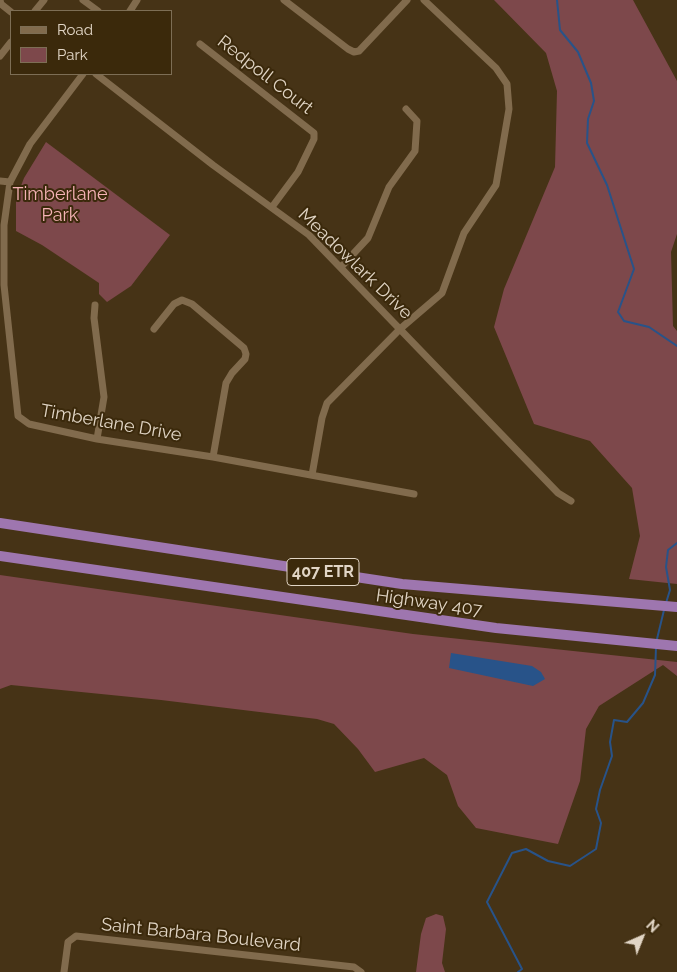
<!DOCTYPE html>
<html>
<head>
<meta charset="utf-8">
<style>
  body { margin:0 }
  #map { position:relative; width:677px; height:972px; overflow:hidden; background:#463316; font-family:Raleway,sans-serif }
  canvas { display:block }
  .legend { position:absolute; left:10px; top:10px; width:162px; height:65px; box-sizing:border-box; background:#3b290b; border:1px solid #7d6e55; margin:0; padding:6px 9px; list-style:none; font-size:15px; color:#e1d5c5 }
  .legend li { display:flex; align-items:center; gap:10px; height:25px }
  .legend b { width:25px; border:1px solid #7d6e55 }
  .north { position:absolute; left:617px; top:912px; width:50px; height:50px; -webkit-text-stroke:4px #3b290b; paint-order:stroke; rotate:44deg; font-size:14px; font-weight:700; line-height:20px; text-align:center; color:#e1d5c5 }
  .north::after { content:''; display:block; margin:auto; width:18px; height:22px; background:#e1d5c5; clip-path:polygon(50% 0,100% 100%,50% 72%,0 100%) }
</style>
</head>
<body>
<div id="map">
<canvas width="677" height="972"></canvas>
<ul class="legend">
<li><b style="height:6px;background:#816b4d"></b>Road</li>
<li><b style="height:14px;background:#7d484b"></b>Park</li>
</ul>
<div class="north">N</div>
</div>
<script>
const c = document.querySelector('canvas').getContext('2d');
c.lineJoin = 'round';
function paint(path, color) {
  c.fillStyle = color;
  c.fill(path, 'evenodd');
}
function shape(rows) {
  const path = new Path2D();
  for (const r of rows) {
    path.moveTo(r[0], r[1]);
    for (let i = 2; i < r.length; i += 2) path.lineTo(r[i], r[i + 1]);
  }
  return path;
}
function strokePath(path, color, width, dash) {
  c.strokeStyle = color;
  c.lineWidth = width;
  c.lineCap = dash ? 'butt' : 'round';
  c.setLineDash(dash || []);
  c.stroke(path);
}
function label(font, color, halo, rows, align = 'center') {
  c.font = font + ' Raleway,sans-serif';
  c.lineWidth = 4;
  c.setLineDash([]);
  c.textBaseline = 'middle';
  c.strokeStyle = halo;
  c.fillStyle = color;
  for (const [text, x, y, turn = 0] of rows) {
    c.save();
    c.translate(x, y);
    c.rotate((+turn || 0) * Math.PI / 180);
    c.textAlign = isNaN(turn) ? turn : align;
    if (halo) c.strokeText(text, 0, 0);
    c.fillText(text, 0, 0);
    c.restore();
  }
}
paint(shape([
  [494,0,633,0,677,81,677,234,671,252,673,326,677,331,677,584,629,579,640,536,632,488,590,441,534,424,494,327,504,289,555,167,557,91,546,53],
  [46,142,170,235,131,286,107,302,99,294,99,283,42,245,16,231,16,199,24,178],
  [0,575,413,634,677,662,677,676,663,665,599,706,586,729,580,781,558,844,476,828,458,806,447,775,424,758,375,772,358,749,334,724,317,719,161,700,11,685,0,689],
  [436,914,443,916,446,929,442,963,445,972,416,972,421,934,426,918]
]), '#7d484b');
paint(shape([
  [451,653,532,666,541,672,545,679,533,686,449,668]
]), '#285389');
strokePath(shape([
  [557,0,560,30,578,52,591,83,594,101,588,119,587,143,607,185,634,269,618,312,624,321,649,327,677,346],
  [666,603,670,590,666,567,668,550,677,543],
  [657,639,664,610],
  [518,972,522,969,487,902,512,853,526,849,548,861,570,866,596,849,601,823,596,809,600,790,612,756,610,742,614,720,627,722,643,703,655,675,656,647]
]), '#285389', 2);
strokePath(shape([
  [0,0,1,4,11,12],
  [83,0,98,11],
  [284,0,348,49,354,52,359,51,407,0],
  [35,11,44,0],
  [130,11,137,0],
  [200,44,314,133,314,139,298,172,272,207],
  [0,56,11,42],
  [83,74,30,144,10,182,4,225,4,285,18,416,29,424,97,439,213,457,414,494],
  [96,74,213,165,309,235,558,493,571,501],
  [0,181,10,182],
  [341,267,368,238,389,187,415,151,417,121,406,109],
  [95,305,94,318,104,397,97,439],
  [154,329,174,304,182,300,192,304,244,348,246,354,245,359,232,373,226,383,213,457],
  [312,475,322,418,327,403,400,329,442,293,464,233,496,185,509,109,507,84,496,68,424,0],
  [64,972,68,942,76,936,354,967,361,972]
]), '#816b4d', 7);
strokePath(shape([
  [0,523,402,584,677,607],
  [0,556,496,628,677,646]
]), '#9e76af', 10);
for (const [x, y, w] of [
  [323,572,72]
]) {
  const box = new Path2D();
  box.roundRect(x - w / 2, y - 13.5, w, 27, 4);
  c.fillStyle = '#3b290b';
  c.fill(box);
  strokePath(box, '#e1d5c5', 1);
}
label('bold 16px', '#e1d5c5', null, [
  ["407 ETR",323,572]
]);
label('18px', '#e1d5c5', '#3b290b', [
  ["Redpoll Court",265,75,38],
  ["Meadowlark Drive",355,264,44],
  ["Timberlane Drive",111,423,10],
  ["Highway 407",429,603,8],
  ["Saint Barbara Boulevard",201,935,6]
]);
label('18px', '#f5b2b5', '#3b290b', [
  ["Timberlane",60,195],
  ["Park",60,216]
]);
</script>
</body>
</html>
